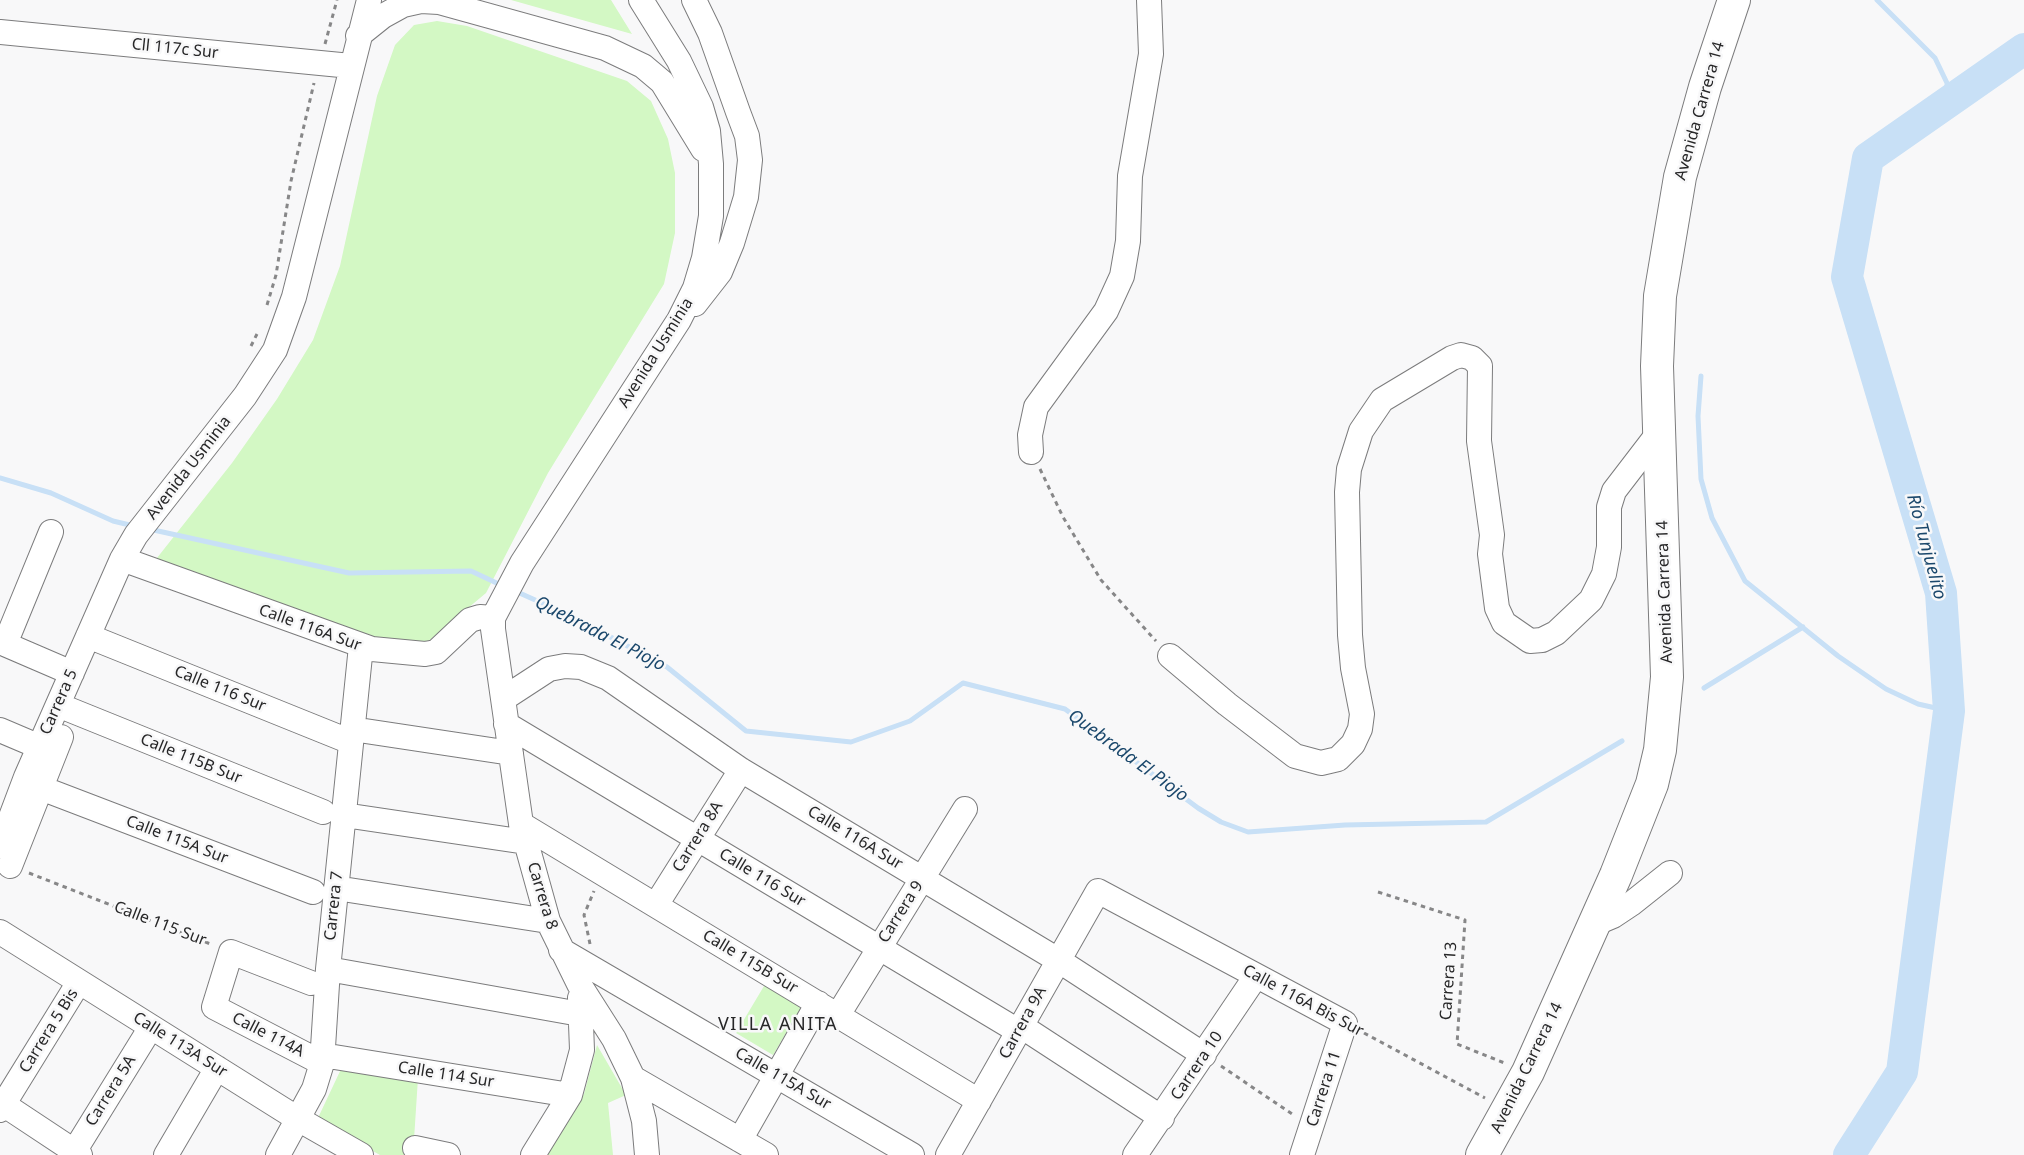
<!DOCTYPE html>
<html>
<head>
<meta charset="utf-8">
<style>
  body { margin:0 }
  canvas { display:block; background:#f8f8f9 }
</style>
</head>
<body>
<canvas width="2024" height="1155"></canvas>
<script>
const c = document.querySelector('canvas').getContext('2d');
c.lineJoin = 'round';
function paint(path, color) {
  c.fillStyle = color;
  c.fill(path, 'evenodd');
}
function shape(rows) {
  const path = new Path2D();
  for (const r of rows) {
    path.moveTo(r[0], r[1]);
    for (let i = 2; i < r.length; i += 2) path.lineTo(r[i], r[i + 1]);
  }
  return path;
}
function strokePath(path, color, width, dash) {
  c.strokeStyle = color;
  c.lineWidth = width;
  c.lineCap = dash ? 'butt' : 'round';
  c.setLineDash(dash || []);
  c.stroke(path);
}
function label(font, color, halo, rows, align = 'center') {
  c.font = font + ' "Noto Sans",sans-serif';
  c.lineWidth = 5;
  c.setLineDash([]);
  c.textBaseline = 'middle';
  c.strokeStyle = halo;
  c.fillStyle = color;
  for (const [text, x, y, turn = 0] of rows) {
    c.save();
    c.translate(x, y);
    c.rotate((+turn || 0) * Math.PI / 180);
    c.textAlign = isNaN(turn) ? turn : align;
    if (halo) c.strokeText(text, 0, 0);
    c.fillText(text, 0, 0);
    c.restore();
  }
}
paint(shape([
  [511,0,611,0,632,34],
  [437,21,467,26,627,81,651,101,668,139,675,173,675,233,664,284,548,473,486,593,425,644,352,637,153,563,232,463,277,399,313,340,340,266,377,96,395,45,414,25],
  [767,981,804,1003,773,1055,736,1033],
  [597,1045,626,1095,608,1103,613,1155,547,1155,584,1094],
  [342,1067,418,1078,413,1155,380,1155,317,1120]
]), '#d3f8c4');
strokePath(shape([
  [1877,0,1935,58,1947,83,1947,100],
  [1701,376,1698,416,1701,479,1712,518,1745,581,1838,656,1886,689,1918,704,1949,711],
  [0,478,51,493,113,521,134,526],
  [149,529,349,573,471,571,503,586],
  [515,591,571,616,667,667,746,731,851,742,910,721,963,683,1065,709,1198,808,1221,822,1248,832,1345,825,1486,822,1622,741],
  [1704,688,1803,627]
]), '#c8e0f6', 5);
strokePath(shape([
  [1849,1155,1902,1072,1949,711,1941,593,1847,277,1868,158,2024,49]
]), '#c8e0f6', 32);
const minor = shape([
  [641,0,679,61,701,107,708,131,711,164,711,216,704,258,695,288,679,320,522,563,493,618,493,629,521,824,548,921,579,984,614,1039,633,1078,644,1121,647,1155],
  [694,0,710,33,738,112,747,136,750,160,746,197,732,243,720,272,695,304],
  [0,32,351,66],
  [358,36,383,16,403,5,421,1,439,2,605,48,643,66,662,82,703,149],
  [1031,452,1030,435,1036,407,1106,311,1122,276,1128,241,1130,176,1151,54,1149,0],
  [122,559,372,649,425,654,436,652,470,620,480,617,493,618],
  [88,636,351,742],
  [0,642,72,673],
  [5,644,51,532],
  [1170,656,1227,704,1295,756,1321,763,1338,759,1353,744,1360,729,1362,714,1353,668,1350,635,1347,492,1349,469,1361,431,1382,400,1452,358,1461,355,1472,358,1480,366,1479,441,1492,535,1490,554,1497,608,1504,623,1530,641,1542,640,1556,633,1591,600,1604,574,1609,547,1609,507,1614,491,1660,431],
  [503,699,549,669,565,666,581,667,608,678,741,770,1058,960,1204,1055],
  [58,705,323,812],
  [506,724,1018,1031],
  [352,729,511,753],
  [0,730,40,747],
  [41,788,313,892],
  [344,815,526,842],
  [521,824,979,1101],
  [0,846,26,777,122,559,136,535,245,396,275,350,294,297,369,0],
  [10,866,61,737],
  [336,888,548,921],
  [656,905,741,770],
  [1594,924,1613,916,1631,904,1670,873],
  [0,932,298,1119,361,1155],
  [561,950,912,1155],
  [328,969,580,1014],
  [311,983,231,952,214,1007,322,1063],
  [838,1015,965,809],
  [1021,1026,1162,1118],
  [322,1055,570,1095],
  [633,1078,766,1155],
  [0,1102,80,1155],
  [0,1110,79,982],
  [740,1140,818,1003],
  [415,1148,448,1155],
  [72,1155,151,1027],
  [166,1155,217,1068],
  [278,1155,314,1089,322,1063,328,969,361,646],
  [533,1155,570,1095,582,1050,580,998],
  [948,1155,1098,891,1345,1023,1302,1155],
  [1135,1155,1256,976]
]);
const major = shape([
  [1482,1155,1528,1072,1616,875,1652,784,1660,750,1667,677,1657,366,1660,296,1680,177,1705,87,1734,0]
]);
strokePath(minor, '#7c7c7d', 26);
strokePath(major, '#7c7c7d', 34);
strokePath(shape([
  [325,44,337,0],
  [267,305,276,275,291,181,314,83],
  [251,346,257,334],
  [1040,469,1063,517,1101,580,1156,641],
  [29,873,213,945],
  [1378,892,1465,920,1457,1044,1507,1064],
  [590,944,584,915,594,891],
  [1364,1033,1485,1098],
  [1221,1066,1295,1116]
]), '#878788', 3, [4.5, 4.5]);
strokePath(minor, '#fff', 24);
strokePath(major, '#fff', 32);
label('16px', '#272728', '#f8f8f9', [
  ["Cll 117c Sur",175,49,6],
  ["Avenida Carrera 14",1700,111,-74],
  ["Avenida Usminia",656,353,-58],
  ["Avenida Usminia",189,468,-52],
  ["Avenida Carrera 14",1665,592,-92],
  ["Calle 116A Sur",310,628,20],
  ["Calle 116 Sur",220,689,22],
  ["Carrera 5",59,702,-66],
  ["Calle 115B Sur",191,759,22],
  ["Carrera 8A",698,837,-58],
  ["Calle 116A Sur",855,838,31],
  ["Calle 115A Sur",177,840,21],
  ["Calle 116 Sur",762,878,31],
  ["Carrera 8",542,896,73],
  ["Carrera 7",334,906,-84],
  ["Carrera 9",901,912,-58],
  ["Calle 115 Sur",160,924,21],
  ["Calle 115B Sur",750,962,31],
  ["Carrera 13",1449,981,-86],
  ["Calle 116A Bis Sur",1303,1001,28],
  ["Carrera 9A",1023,1023,-61],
  ["Carrera 5 Bis",49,1031,-58],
  ["Calle 114A",268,1035,27],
  ["Calle 113A Sur",180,1045,32],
  ["Carrera 10",1197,1066,-56],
  ["Avenida Carrera 14",1527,1068,-64],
  ["Calle 114 Sur",446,1075,9],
  ["Calle 115A Sur",783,1079,30],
  ["Carrera 11",1324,1089,-72],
  ["Carrera 5A",111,1091,-58]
]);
label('italic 18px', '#1b486c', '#f8f8f9', [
  ["Río Tunjuelito",1926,547,75],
  ["Quebrada El Piojo",600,634,27],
  ["Quebrada El Piojo",1128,756,36]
]);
c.letterSpacing = '1.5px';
label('18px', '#272728', '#f8f8f9', [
  ["VILLA ANITA",778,1025]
]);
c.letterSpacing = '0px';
</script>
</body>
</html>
